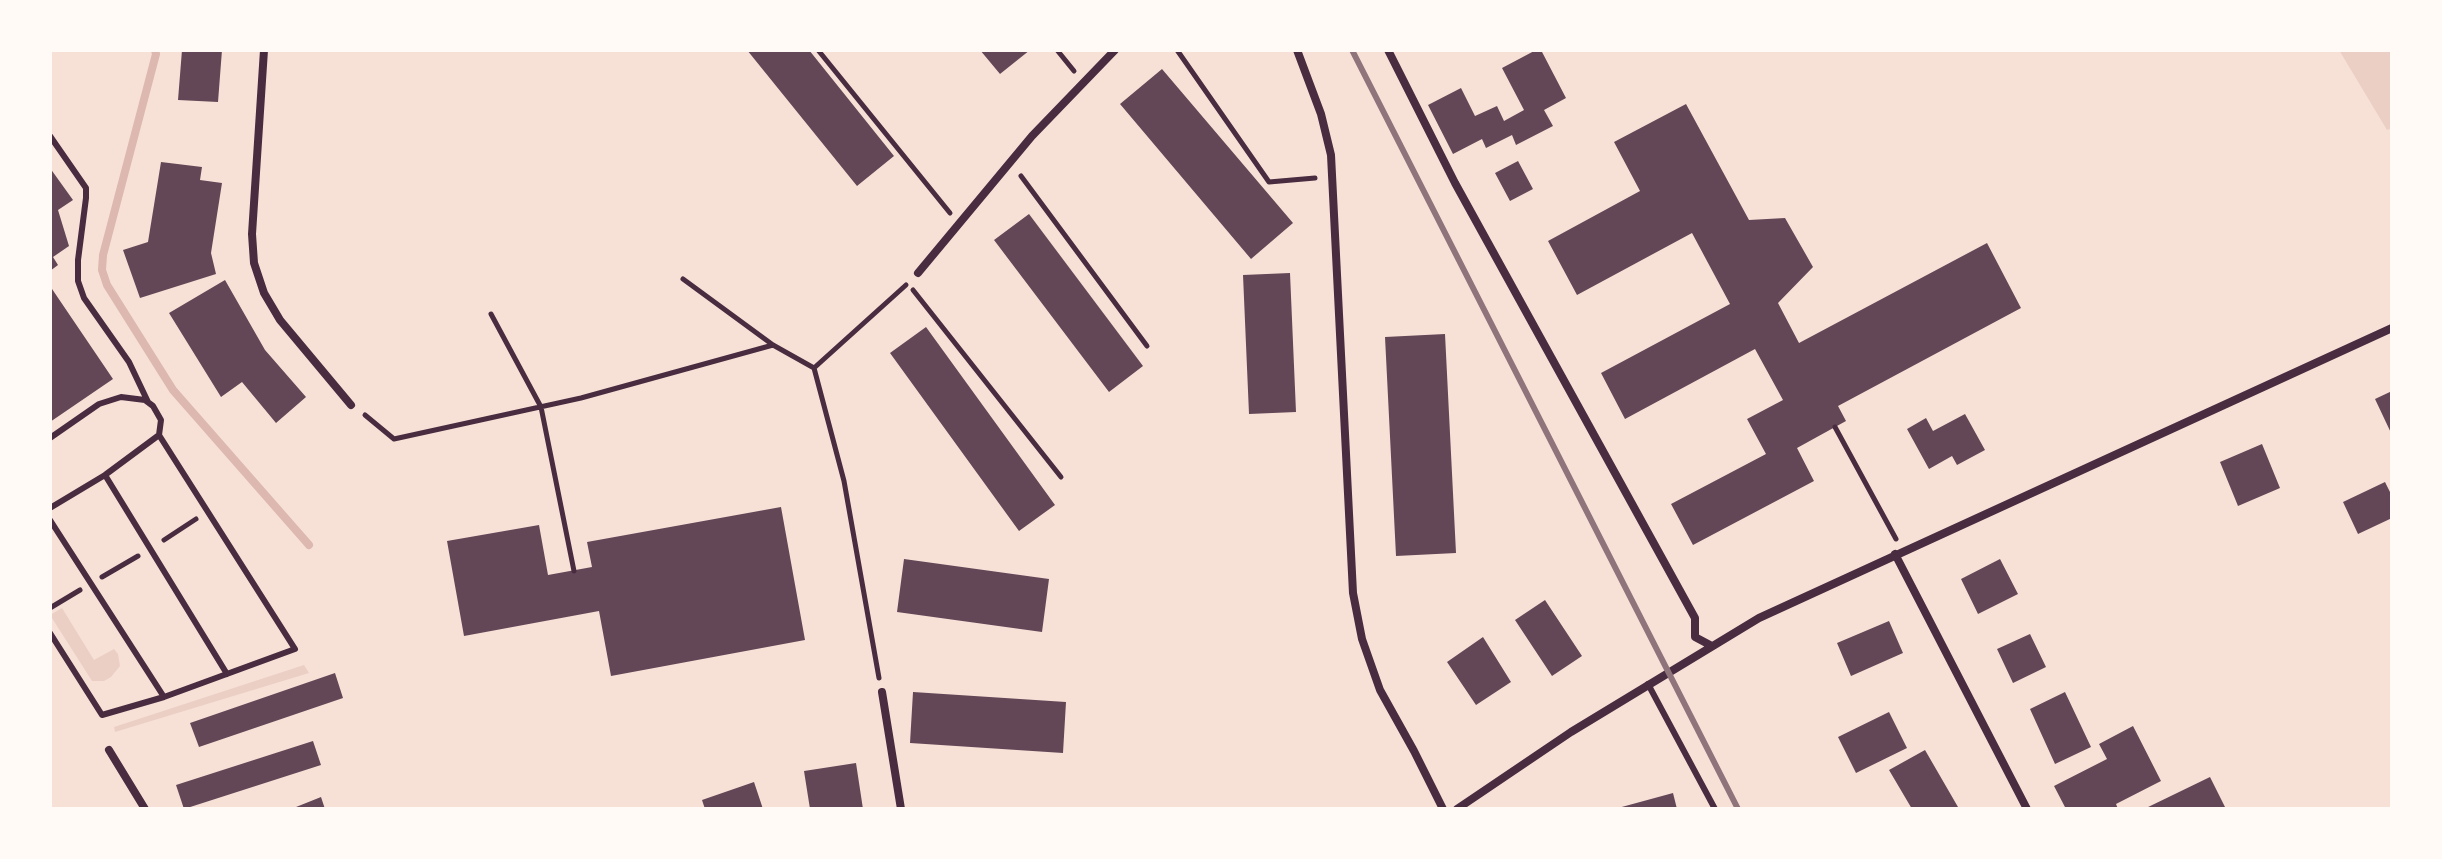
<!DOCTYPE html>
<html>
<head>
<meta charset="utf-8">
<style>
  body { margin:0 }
  #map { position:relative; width:2442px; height:859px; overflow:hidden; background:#f7e1d7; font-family:Quicksand,sans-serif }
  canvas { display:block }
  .frame { position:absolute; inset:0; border:52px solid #fffaf5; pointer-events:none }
</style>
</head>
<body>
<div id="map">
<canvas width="2442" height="859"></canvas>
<div class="frame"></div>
</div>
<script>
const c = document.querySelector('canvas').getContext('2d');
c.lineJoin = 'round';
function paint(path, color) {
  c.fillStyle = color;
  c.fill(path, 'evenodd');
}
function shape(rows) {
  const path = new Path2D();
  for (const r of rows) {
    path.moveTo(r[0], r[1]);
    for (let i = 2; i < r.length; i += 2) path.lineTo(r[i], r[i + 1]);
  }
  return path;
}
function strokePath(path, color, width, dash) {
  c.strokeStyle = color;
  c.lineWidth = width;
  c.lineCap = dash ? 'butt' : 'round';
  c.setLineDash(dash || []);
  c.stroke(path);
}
paint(shape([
  [2339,50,2392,50,2392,128,2387,130],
  [62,608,94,660,114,649,118,654,120,666,111,677,104,681,92,681,50,615],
  [304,665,309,673,115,732,114,727]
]), '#ebcfc5');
strokePath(shape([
  [155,50,156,54,103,255,102,270,107,285,173,390,309,545]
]), '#dcb8b0', 8);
paint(shape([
  [182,50,222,50,218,102,178,100],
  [747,50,809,50,894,156,857,186],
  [980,50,1030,50,1000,74],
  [1536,50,1541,50,1566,98,1544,110,1553,126,1516,145,1512,135,1486,148,1482,139,1453,154,1428,105,1461,88,1475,116,1497,106,1504,121,1524,110,1502,68],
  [1162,69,1293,223,1251,259,1120,104],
  [1686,104,1749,220,1785,218,1813,267,1778,303,1799,343,1987,243,2021,308,1838,406,1846,421,1797,448,1814,481,1693,545,1671,504,1766,454,1747,419,1783,400,1755,349,1625,419,1601,373,1730,304,1692,233,1577,295,1548,241,1640,191,1614,142],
  [1518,161,1533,189,1510,201,1495,173],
  [161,162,202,167,200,180,222,183,211,253,216,274,140,298,123,250,148,242],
  [50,168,73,200,58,210,69,246,53,257,58,265,50,271],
  [1029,214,1143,366,1109,392,994,240],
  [1290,273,1296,412,1249,414,1243,275],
  [225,280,265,350,306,397,276,423,242,382,221,397,169,313],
  [50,286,113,379,50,422],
  [926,327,1055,505,1019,531,890,353],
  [1445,334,1456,553,1396,556,1385,337],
  [2392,391,2392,435,2375,399],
  [1965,414,1985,450,1957,465,1952,456,1929,469,1907,429,1926,418,1933,431],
  [2262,444,2280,488,2238,506,2220,462],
  [2385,482,2392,496,2392,518,2358,534,2343,502],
  [781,507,805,640,611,676,599,611,464,636,447,541,539,525,548,575,592,567,587,542],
  [904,559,1049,579,1042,632,897,612],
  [2000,559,2018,594,1978,614,1961,579],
  [1545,600,1582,656,1552,676,1515,620],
  [1889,621,1903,653,1851,676,1837,643],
  [2030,634,2046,667,2013,683,1997,649],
  [1483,637,1511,682,1476,705,1447,662],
  [335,673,343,698,199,747,190,723],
  [913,692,1066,702,1063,753,910,743],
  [2065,692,2091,747,2055,764,2030,709],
  [1889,712,1907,748,1856,773,1838,737],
  [2133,726,2161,781,2116,804,2118,809,2066,809,2054,786,2107,759,2099,744],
  [313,741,321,765,184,809,176,785],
  [1925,750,1958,807,1955,809,1912,809,1889,770],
  [856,763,863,809,810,809,804,771],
  [2210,777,2226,809,2144,809],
  [754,782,763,809,705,809,702,800],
  [1673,793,1677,809,1618,809,1618,808],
  [321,797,325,809,291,809]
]), '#644757');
strokePath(shape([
  [818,50,950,213],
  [1057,50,1074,71],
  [1177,50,1269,182,1315,178],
  [1021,176,1147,346],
  [683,279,773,345,814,368,844,481,879,678],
  [913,290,1061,477],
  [491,314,541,407,574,571],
  [814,368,906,285],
  [365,415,394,439,581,398,773,345],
  [1835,427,1896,539],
  [164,540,196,519],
  [102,577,138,556],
  [50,608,80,590]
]), '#4a2c40', 5);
strokePath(shape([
  [50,136,86,188,86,198,78,260,78,281,84,298,129,362,148,402],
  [50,438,99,404,121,397,145,400,153,406,161,420,159,435],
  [105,475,227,674],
  [50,508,105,475,159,435,295,649,164,697,102,715,50,633],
  [50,520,164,697],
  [1648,684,1715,809]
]), '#4a2c40', 6);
strokePath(shape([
  [264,50,252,234,254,263,264,293,280,320,351,405],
  [1297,50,1321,114,1331,155,1353,593,1362,639,1380,690,1414,751,1443,809],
  [1388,50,1455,183,1695,618,1695,637,1710,645],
  [918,273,1032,136,1115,50],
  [1895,554,2027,809],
  [882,692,901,809],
  [109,750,145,809],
  [1457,809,1571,732,1759,618,2392,328]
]), '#4a2c40', 8);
strokePath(shape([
  [1352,50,1738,809]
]), '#8f747c', 6);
</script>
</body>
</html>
